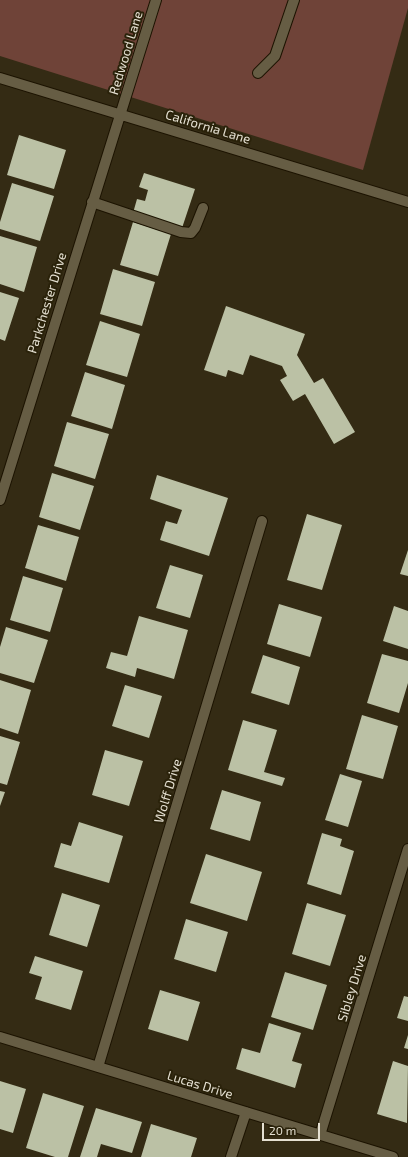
<!DOCTYPE html>
<html>
<head>
<meta charset="utf-8">
<style>
  body { margin:0 }
  #map { position:relative; width:408px; height:1157px; overflow:hidden; background:#342b14; font-family:"Exo 2",sans-serif }
  canvas { display:block }
  .scale { position:absolute; left:262px; top:1123px; width:58px; height:18px; box-sizing:border-box; border:2px solid #e5e0d2; border-top:0; padding-left:5px; font-size:12px; line-height:14px; white-space:nowrap; color:#e5e0d2; -webkit-text-stroke:3px #2a220a; paint-order:stroke }
</style>
</head>
<body>
<div id="map">
<canvas width="408" height="1157"></canvas>
<div class="scale">20 m</div>
</div>
<script>
const c = document.querySelector('canvas').getContext('2d');
c.lineJoin = 'round';
function paint(path, color) {
  c.fillStyle = color;
  c.fill(path, 'evenodd');
}
function shape(rows) {
  const path = new Path2D();
  for (const r of rows) {
    path.moveTo(r[0], r[1]);
    for (let i = 2; i < r.length; i += 2) path.lineTo(r[i], r[i + 1]);
  }
  return path;
}
function strokePath(path, color, width, dash) {
  c.strokeStyle = color;
  c.lineWidth = width;
  c.lineCap = dash ? 'butt' : 'round';
  c.setLineDash(dash || []);
  c.stroke(path);
}
function label(font, color, halo, rows, align = 'center') {
  c.font = font + ' "Exo 2",sans-serif';
  c.lineWidth = 4;
  c.setLineDash([]);
  c.textBaseline = 'middle';
  c.strokeStyle = halo;
  c.fillStyle = color;
  for (const [text, x, y, turn = 0] of rows) {
    c.save();
    c.translate(x, y);
    c.rotate((+turn || 0) * Math.PI / 180);
    c.textAlign = isNaN(turn) ? turn : align;
    if (halo) c.strokeText(text, 0, 0);
    c.fillText(text, 0, 0);
    c.restore();
  }
}
paint(shape([
  [0,0,408,0,408,8,363,170,0,56]
]), '#6f4338');
paint(shape([
  [19,135,66,150,54,189,7,175],
  [144,173,195,189,182,228,133,213,137,199,145,201,148,190,139,187],
  [12,183,54,196,40,241,0,229,0,222],
  [133,222,171,234,158,276,120,265],
  [0,236,37,247,24,292,0,284],
  [113,269,155,282,142,326,100,314],
  [0,292,19,298,5,341,0,339],
  [226,306,305,334,297,355,314,383,323,378,355,432,334,444,305,394,293,401,280,380,287,376,282,366,250,355,243,375,228,370,226,377,204,370],
  [100,321,140,334,127,377,86,365],
  [85,372,125,385,112,429,71,416],
  [67,422,109,434,95,479,54,466],
  [52,473,94,486,80,530,39,517],
  [157,475,228,498,209,556,160,540,166,521,177,524,182,510,150,499],
  [307,514,342,525,322,590,287,580],
  [38,525,79,537,66,581,25,568],
  [408,550,408,576,400,574],
  [170,565,203,575,190,618,156,608],
  [23,576,63,588,50,632,10,620],
  [279,604,322,617,310,657,267,644],
  [394,606,408,611,408,649,383,641],
  [139,616,188,630,174,679,137,668,135,677,106,668,111,652,127,656],
  [6,627,48,640,34,683,0,673,0,647],
  [382,654,408,661,408,683,399,713,367,703],
  [263,655,300,667,289,705,251,693],
  [0,680,31,690,18,734,0,728],
  [125,685,162,696,149,738,112,726],
  [362,715,398,726,383,779,346,769],
  [243,720,277,730,264,772,285,778,282,786,228,770],
  [0,736,20,742,7,785,0,783],
  [105,750,143,761,129,806,92,795],
  [340,774,362,781,348,827,325,820],
  [222,790,261,802,250,841,210,829],
  [0,791,5,792,0,806],
  [79,822,123,836,109,883,54,867,61,843,71,846],
  [322,833,342,839,340,846,354,851,341,895,307,884],
  [206,854,262,872,247,921,190,903],
  [62,893,100,905,87,947,49,935],
  [307,903,346,915,330,966,292,954],
  [186,919,228,932,216,972,174,959],
  [35,956,83,971,71,1010,35,999,42,977,29,973],
  [285,972,327,985,313,1030,271,1017],
  [160,990,200,1002,188,1041,148,1029],
  [404,996,408,997,408,1021,397,1018],
  [269,1023,301,1033,292,1061,302,1064,295,1088,236,1069,242,1048,260,1053],
  [408,1035,408,1049,404,1048],
  [393,1061,408,1066,407,1123,377,1114],
  [0,1081,26,1089,13,1133,0,1129],
  [43,1093,84,1106,68,1157,55,1157,26,1148],
  [96,1108,142,1122,132,1153,101,1144,97,1157,80,1157],
  [151,1124,197,1138,191,1157,141,1157]
]), '#bbc1a5');
const minor = shape([
  [258,73,275,56,294,0],
  [0,78,408,202],
  [92,202,181,232,191,233,195,228,203,208],
  [0,500,156,0],
  [0,1037,393,1157],
  [98,1067,262,521],
  [320,1135,408,849],
  [231,1157,246,1112]
]);
strokePath(minor, '#1c1300', 12);
strokePath(minor, '#665d44', 10);
label('13px', '#e5e0d2', '#2a220a', [
  ["Redwood Lane",126,53,-73],
  ["California Lane",208,127,17],
  ["Parkchester Drive",47,303,-73],
  ["Wolff Drive",168,791,-73],
  ["Sibley Drive",352,988,-73],
  ["Lucas Drive",200,1085,17]
]);
</script>
</body>
</html>
